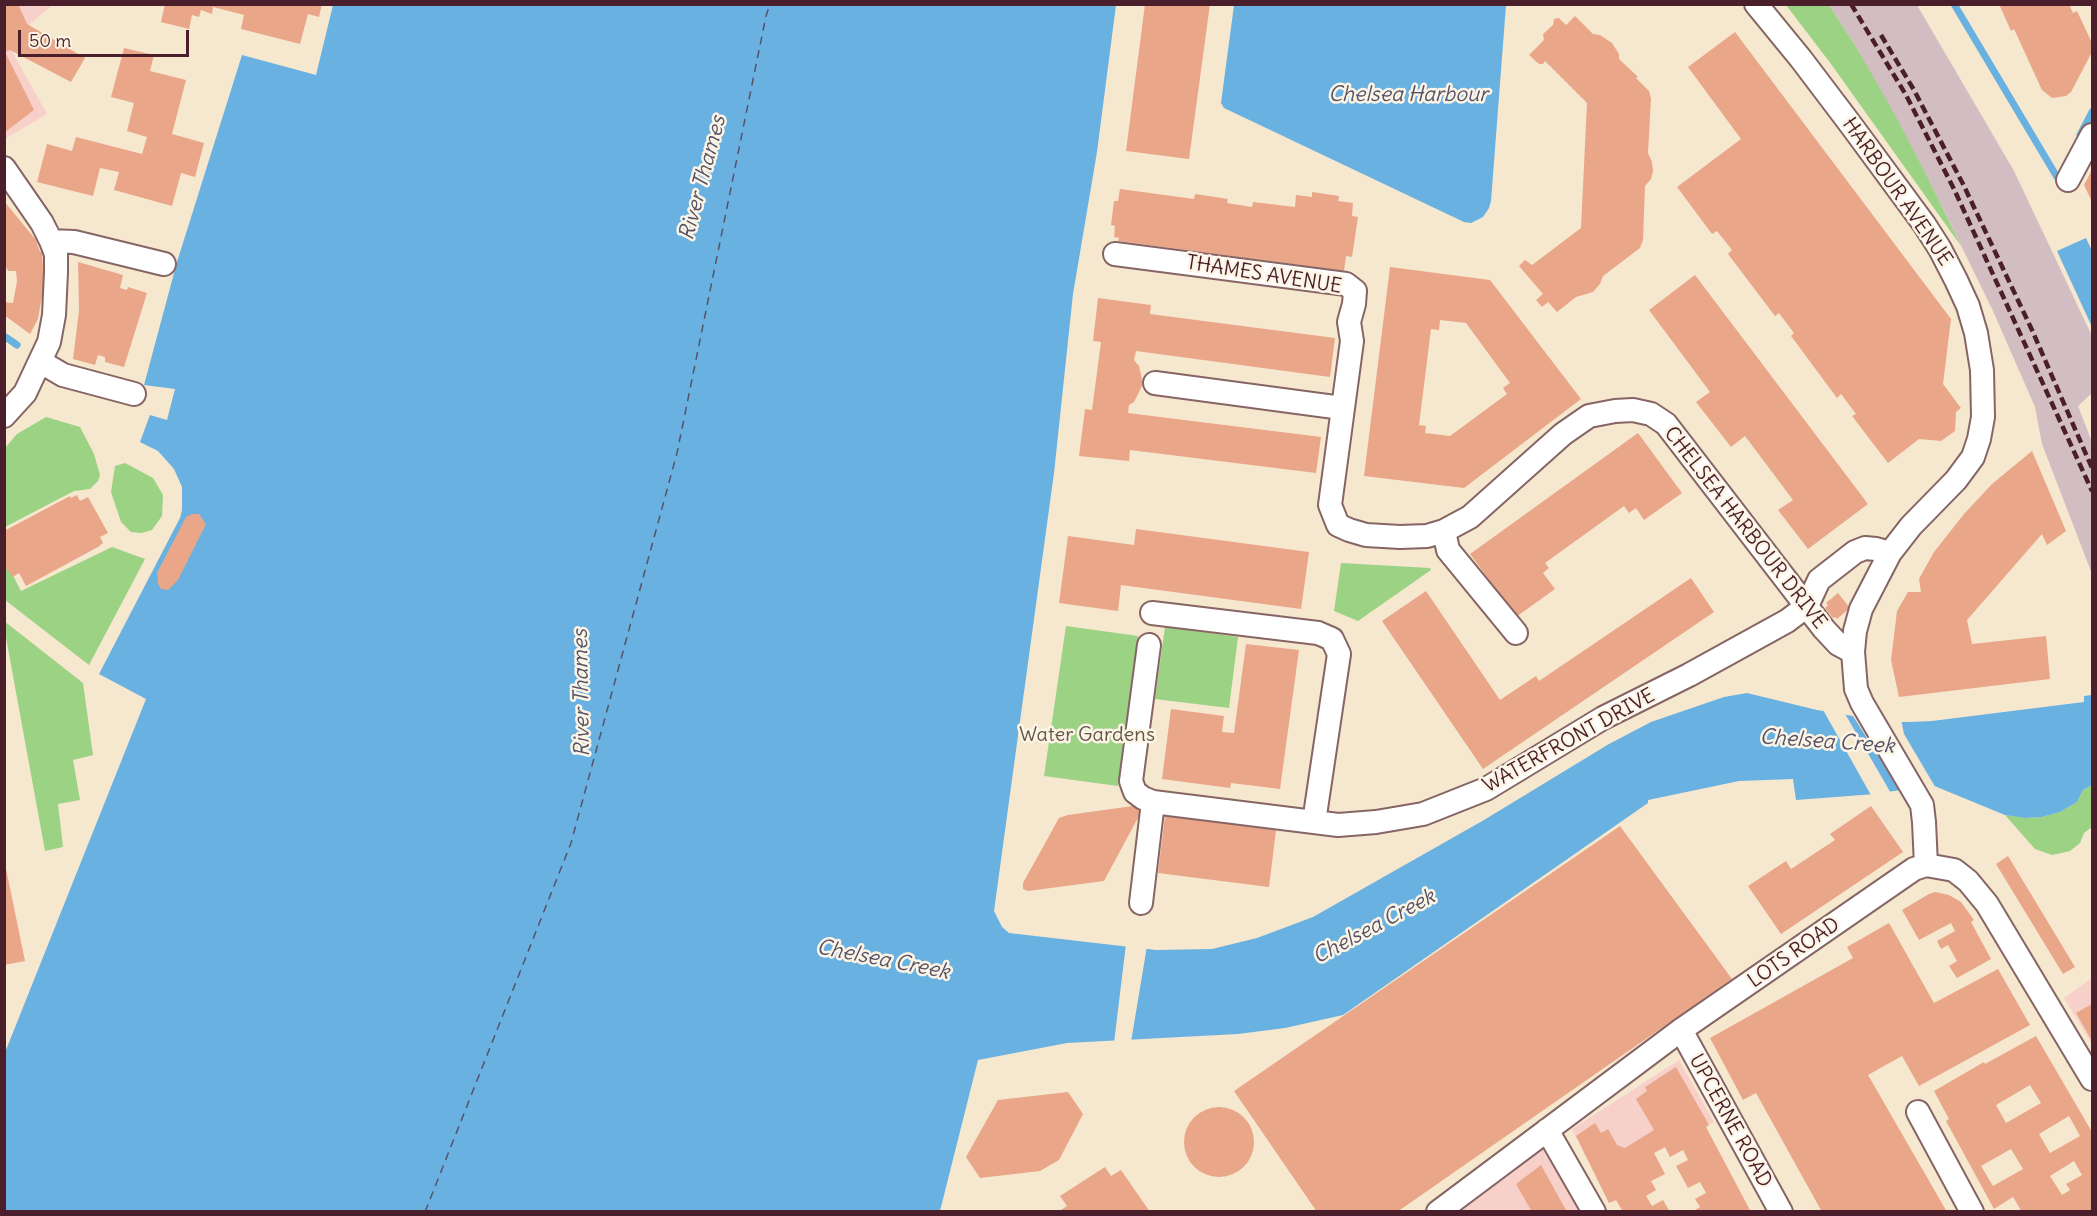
<!DOCTYPE html>
<html>
<head>
<meta charset="utf-8">
<style>
  body { margin:0 }
  #map { position:relative; width:2097px; height:1216px; overflow:hidden; background:#f6e7cf; font-family:Delius,sans-serif }
  canvas { display:block }
  .frame { position:absolute; inset:0; border:6px solid #4a1f2b; pointer-events:none }
  .scale { position:absolute; left:18px; top:30px; width:171px; height:27px; box-sizing:border-box; border:3px solid #4a1f2b; border-top:0; padding-left:8px; font-size:18px; line-height:21px; white-space:nowrap; color:#4a1f2b; -webkit-text-stroke:4px #fcf5e5; paint-order:stroke }
</style>
</head>
<body>
<div id="map">
<canvas width="2097" height="1216"></canvas>
<div class="frame"></div>
<div class="scale">50 m</div>
</div>
<script>
const c = document.querySelector('canvas').getContext('2d');
c.lineJoin = 'round';
function paint(path, color) {
  c.fillStyle = color;
  c.fill(path, 'evenodd');
}
function shape(rows) {
  const path = new Path2D();
  for (const r of rows) {
    if (r.length === 3) {
      path.moveTo(r[0] + r[2], r[1]);
      path.arc(r[0], r[1], r[2], 0, 2 * Math.PI);
      continue;
    }
    path.moveTo(r[0], r[1]);
    for (let i = 2; i < r.length; i += 2) path.lineTo(r[i], r[i + 1]);
  }
  return path;
}
function strokePath(path, color, width, dash) {
  c.strokeStyle = color;
  c.lineWidth = width;
  c.lineCap = dash ? 'butt' : 'round';
  c.setLineDash(dash || []);
  c.stroke(path);
}
function label(font, color, halo, rows, align = 'center') {
  c.font = font + ' Delius,sans-serif';
  c.lineWidth = 5;
  c.setLineDash([]);
  c.textBaseline = 'middle';
  c.strokeStyle = halo;
  c.fillStyle = color;
  for (const [text, x, y, turn = 0] of rows) {
    c.save();
    c.translate(x, y);
    c.rotate((+turn || 0) * Math.PI / 180);
    c.textAlign = isNaN(turn) ? turn : align;
    if (halo) c.strokeText(text, 0, 0);
    c.fillText(text, 0, 0);
    c.restore();
  }
}
paint(shape([
  [5,5,53,5,31,23,8,38,13,53,47,114,5,139],
  [2092,978,2092,1044,2064,998],
  [1679,1060,1714,1122,1654,1153,1665,1174,1609,1203,1572,1129],
  [1544,1148,1579,1211,1460,1212]
]), '#f7d0ca');
paint(shape([
  [1829,5,1917,5,2014,171,2092,336,2092,393,2078,406,2092,442,2092,574,2042,444,2035,407,1993,311,1929,180,1858,50]
]), '#d2bec2');
paint(shape([
  [1786,5,1829,5,1858,50,1894,113,1929,180,1961,246,1831,64],
  [46,417,80,427,94,454,100,475,98,481,90,489,74,491,5,527,5,448,17,434],
  [125,463,153,478,163,495,162,516,152,530,142,533,131,532,121,522,111,492,115,466],
  [112,547,145,559,89,665,5,600,4,558,21,591],
  [1341,563,1430,568,1431,570,1358,621,1334,611],
  [4,621,83,683,93,755,73,760,80,800,58,804,63,847,45,851,5,632],
  [1066,626,1138,636,1118,786,1044,776],
  [1165,627,1238,637,1229,708,1155,699],
  [2092,785,2092,827,2084,833,2080,843,2070,851,2052,855,2035,849,2005,815,2025,818,2042,817,2060,812,2077,802,2083,790]
]), '#9bd284');
paint(shape([
  [333,5,1116,5,1097,152,1073,294,1054,473,994,911,1002,927,1009,933,1156,950,1212,949,1257,938,1313,917,1484,820,1609,744,1651,722,1724,697,1747,693,1817,710,1889,722,1909,722,1932,721,2084,702,2084,696,2092,695,2092,785,2083,790,2077,802,2060,812,2042,817,2025,818,2005,815,1932,785,1875,794,1796,800,1793,779,1739,781,1648,800,1648,803,1343,1015,1285,1028,1238,1034,1067,1043,978,1060,940,1211,5,1211,4,1055,146,699,99,674,180,518,182,510,182,487,174,469,158,451,140,442,150,415,167,420,175,389,144,385,177,262,242,55,316,75],
  [1234,5,1506,5,1491,201,1489,208,1483,217,1471,223,1464,222,1224,108,1221,103],
  [2086,238,2092,251,2092,327,2057,251]
]), '#69b1e0');
paint(shape([
  [1822,708,1844,712,1892,795,1872,797],
  [1851,713,1901,719,1904,734,1937,790,1932,788,1902,793],
  [1126,944,1147,946,1131,1042,1114,1043]
]), '#f6e7cf');
strokePath(shape([
  [1954,4,2057,177],
  [2080,135,2092,112],
  [4,336,17,345]
]), '#69b1e0', 7);
strokePath(shape([
  [425,1212,571,843,677,453,766,16,770,4]
]), '#55526a', 1.5, [8, 6]);
paint(shape([
  [4,4,18,4,27,24,85,58,71,82,10,50,5,52,34,110,4,133],
  [165,4,322,4,319,17,308,14,300,44,241,29,244,15,213,7,212,14,201,10,199,17,192,15,189,29,161,22],
  [1145,4,1210,4,1189,159,1126,151],
  [1999,4,2069,4,2073,13,2077,11,2092,43,2092,52,2071,92,2066,96,2052,98,2042,90,2014,29,2011,31],
  [1575,16,1593,34,1600,35,1612,43,1619,54,1619,59,1638,77,1636,78,1649,91,1651,99,1648,153,1652,162,1653,171,1651,179,1645,186,1643,240,1640,248,1603,276,1600,284,1593,292,1576,297,1557,312,1548,302,1542,307,1536,300,1543,294,1519,266,1525,260,1532,265,1581,228,1587,103,1545,61,1543,64,1539,64,1529,55,1544,40,1543,34,1553,25,1554,19,1559,18,1566,25],
  [1735,32,1951,319,1943,384,1961,408,1956,412,1955,431,1941,441,1919,439,1888,463,1852,416,1856,414,1841,394,1837,398,1791,336,1794,333,1779,313,1775,316,1728,254,1732,250,1717,231,1712,234,1677,187,1741,139,1688,67],
  [124,48,154,55,150,71,186,80,172,134,204,143,195,177,181,173,172,206,114,190,119,172,100,168,93,196,37,182,47,144,72,151,76,137,142,154,147,137,127,131,134,103,111,97],
  [2092,170,2092,202,2084,185],
  [1120,189,1194,199,1195,194,1228,199,1227,203,1252,207,1253,202,1295,207,1296,195,1312,197,1312,192,1339,196,1338,201,1353,203,1352,216,1358,217,1352,257,1346,256,1344,271,1118,241,1119,238,1114,237,1115,226,1111,225,1114,201,1118,201],
  [4,201,36,240,40,252,42,251,44,284,38,319,30,334,4,315,4,302,13,303,17,281,16,271,8,271,4,263],
  [78,262,123,275,120,288,127,290,128,287,147,293,124,367,105,362,105,357,98,355,95,365,73,359,79,311],
  [1390,267,1490,280,1581,399,1464,488,1364,476],
  [1440,320,1466,323,1510,383,1503,388,1507,394,1450,436,1425,433,1426,426,1419,425,1431,329,1439,330],
  [1695,275,1868,504,1808,549,1778,510,1793,500,1745,436,1731,447,1696,402,1710,392,1649,310],
  [1098,298,1151,305,1150,314,1335,338,1330,377,1136,351,1134,360,1139,366,1143,384,1134,402,1129,405,1128,413,1321,437,1316,473,1130,450,1129,461,1079,456,1085,409,1092,410,1101,342,1093,341],
  [1638,433,1682,493,1644,520,1636,508,1629,513,1624,506,1545,563,1549,568,1543,573,1555,589,1516,617,1470,554],
  [2032,451,2066,531,2047,545,2042,534,1967,620,1972,644,2046,636,2050,679,1899,697,1891,660,1897,611,1908,592,1921,592,1919,579,1934,552,1964,514,1992,484],
  [77,495,80,501,88,497,108,533,100,537,103,543,98,547,26,586,19,573,13,577,4,566,4,531,70,496,71,498],
  [192,514,199,514,206,524,178,580,168,590,161,589,158,584,157,573,186,517],
  [1136,529,1309,552,1301,609,1121,585,1118,611,1059,603,1068,536,1134,545],
  [1691,578,1714,612,1483,769,1382,621,1426,591,1500,700,1536,676,1539,681],
  [1838,593,1850,608,1837,619,1835,617,1833,618,1825,608,1828,605,1826,603],
  [1246,644,1299,650,1280,789,1231,783,1230,788,1162,779,1171,709,1224,716,1222,732,1234,733],
  [1133,806,1138,808,1140,814,1104,881,1028,891,1023,889,1023,883,1059,818,1068,815],
  [1871,806,1903,852,1781,934,1748,886,1786,861,1791,869,1835,840,1830,834],
  [1165,816,1276,830,1269,887,1158,873],
  [1620,826,1732,979,1397,1212,1317,1212,1234,1091],
  [2008,856,2075,967,2063,974,1996,864],
  [4,859,25,961,4,965],
  [1935,892,1949,895,1961,902,1974,920,1971,922,1991,959,1957,978,1949,966,1957,961,1948,945,1941,949,1937,941,1955,931,1951,923,1919,940,1902,910,1929,894],
  [1889,923,1934,1003,1998,969,2030,1025,1919,1086,1902,1056,1868,1075,1947,1212,1822,1212,1756,1093,1743,1100,1710,1038,1853,958,1847,947],
  [2092,1004,2092,1041,2076,1013],
  [2036,1036,2092,1132,2092,1212,2022,1212,2013,1197,1994,1209,1946,1121,1949,1119,1934,1091,1984,1062,1985,1064],
  [2030,1085,2041,1103,2006,1123,1996,1105],
  [2069,1116,2080,1136,2050,1153,2039,1134],
  [2011,1149,2023,1169,1993,1186,1981,1166],
  [2074,1161,2082,1175,2066,1184,2070,1190,2062,1195,2050,1176],
  [1676,1067,1709,1125,1706,1127,1751,1212,1692,1212,1700,1207,1695,1199,1706,1193,1700,1182,1688,1188,1676,1166,1688,1160,1683,1150,1670,1157,1665,1147,1654,1153,1665,1174,1651,1181,1656,1190,1646,1196,1652,1206,1663,1200,1670,1212,1623,1212,1616,1200,1609,1203,1576,1136,1595,1123,1601,1133,1608,1129,1617,1145,1625,1148,1654,1130,1636,1099,1647,1091,1645,1087],
  [1068,1092,1083,1114,1059,1160,1040,1171,980,1178,966,1157,998,1100],
  [1219,1142,35],
  [1541,1165,1567,1212,1532,1212,1516,1184],
  [1105,1167,1111,1176,1121,1170,1150,1212,1058,1212,1067,1206,1060,1196]
]), '#eaa689');
const minor = shape([
  [1756,4,1801,59,1851,125,1924,224,1940,249,1956,280,1968,306,1976,333,1982,370,1983,417,1979,439,1973,457,1956,480,1911,526,1890,553,1861,609,1855,631,1853,652,1856,689,1862,703,1922,805,1924,822,1926,865],
  [4,168,42,223,51,241,56,254,56,272,54,315,49,342,25,393,4,416],
  [2068,180,2092,135],
  [51,241,74,242,164,264],
  [1115,254,1346,284,1355,291,1354,304,1349,322,1352,341,1330,505,1338,525,1349,530,1366,535,1400,537,1427,536,1444,531,1470,517,1563,434,1589,416,1615,411,1633,410,1651,414,1666,424,1824,629,1838,644,1853,652],
  [41,362,63,375,134,394],
  [1155,383,1342,408],
  [1444,531,1448,550,1516,633],
  [1152,613,1318,633,1332,639,1339,654,1314,822,1338,825,1376,822,1423,814,1486,789,1603,718,1689,675,1787,621,1807,606,1819,580,1855,552,1865,548,1876,549,1890,553],
  [1149,645,1131,781,1135,792,1143,798,1153,802,1314,822],
  [1141,903,1153,802],
  [1681,1030,1781,1212],
  [1918,1112,1972,1212],
  [1547,1130,1594,1212],
  [1438,1212,1681,1030,1914,869,1926,865,1954,870,1968,881,1987,904,2092,1079]
]);
strokePath(minor, '#866564', 26);
strokePath(minor, '#fff', 22);
strokePath(shape([
  [1851,4,1906,95,1954,189,2092,491],
  [1881,35,1914,90,1964,186,2032,330,2092,468]
]), '#4a1f2b', 4.5, [9, 4.5]);
label('20px', '#4a1f2b', '#fcf5e5', [
  ["HARBOUR AVENUE",1897,192,55],
  ["THAMES AVENUE",1264,275,9],
  ["CHELSEA HARBOUR DRIVE",1745,528,52],
  ["WATERFRONT DRIVE",1569,741,-29],
  ["LOTS ROAD",1794,953,-35],
  ["UPCERNE ROAD",1730,1121,61]
]);
label('20px', '#625546', '#fcf5e5', [
  ["Water Gardens",1087,735]
]);
label('italic 21px', '#55526a', '#fcf5e5', [
  ["Chelsea Harbour",1408,95],
  ["River Thames",703,178,-75],
  ["River Thames",582,693,-91],
  ["Chelsea Creek",1827,742,4],
  ["Chelsea Creek",1374,927,-28],
  ["Chelsea Creek",883,960,11]
]);
</script>
</body>
</html>
